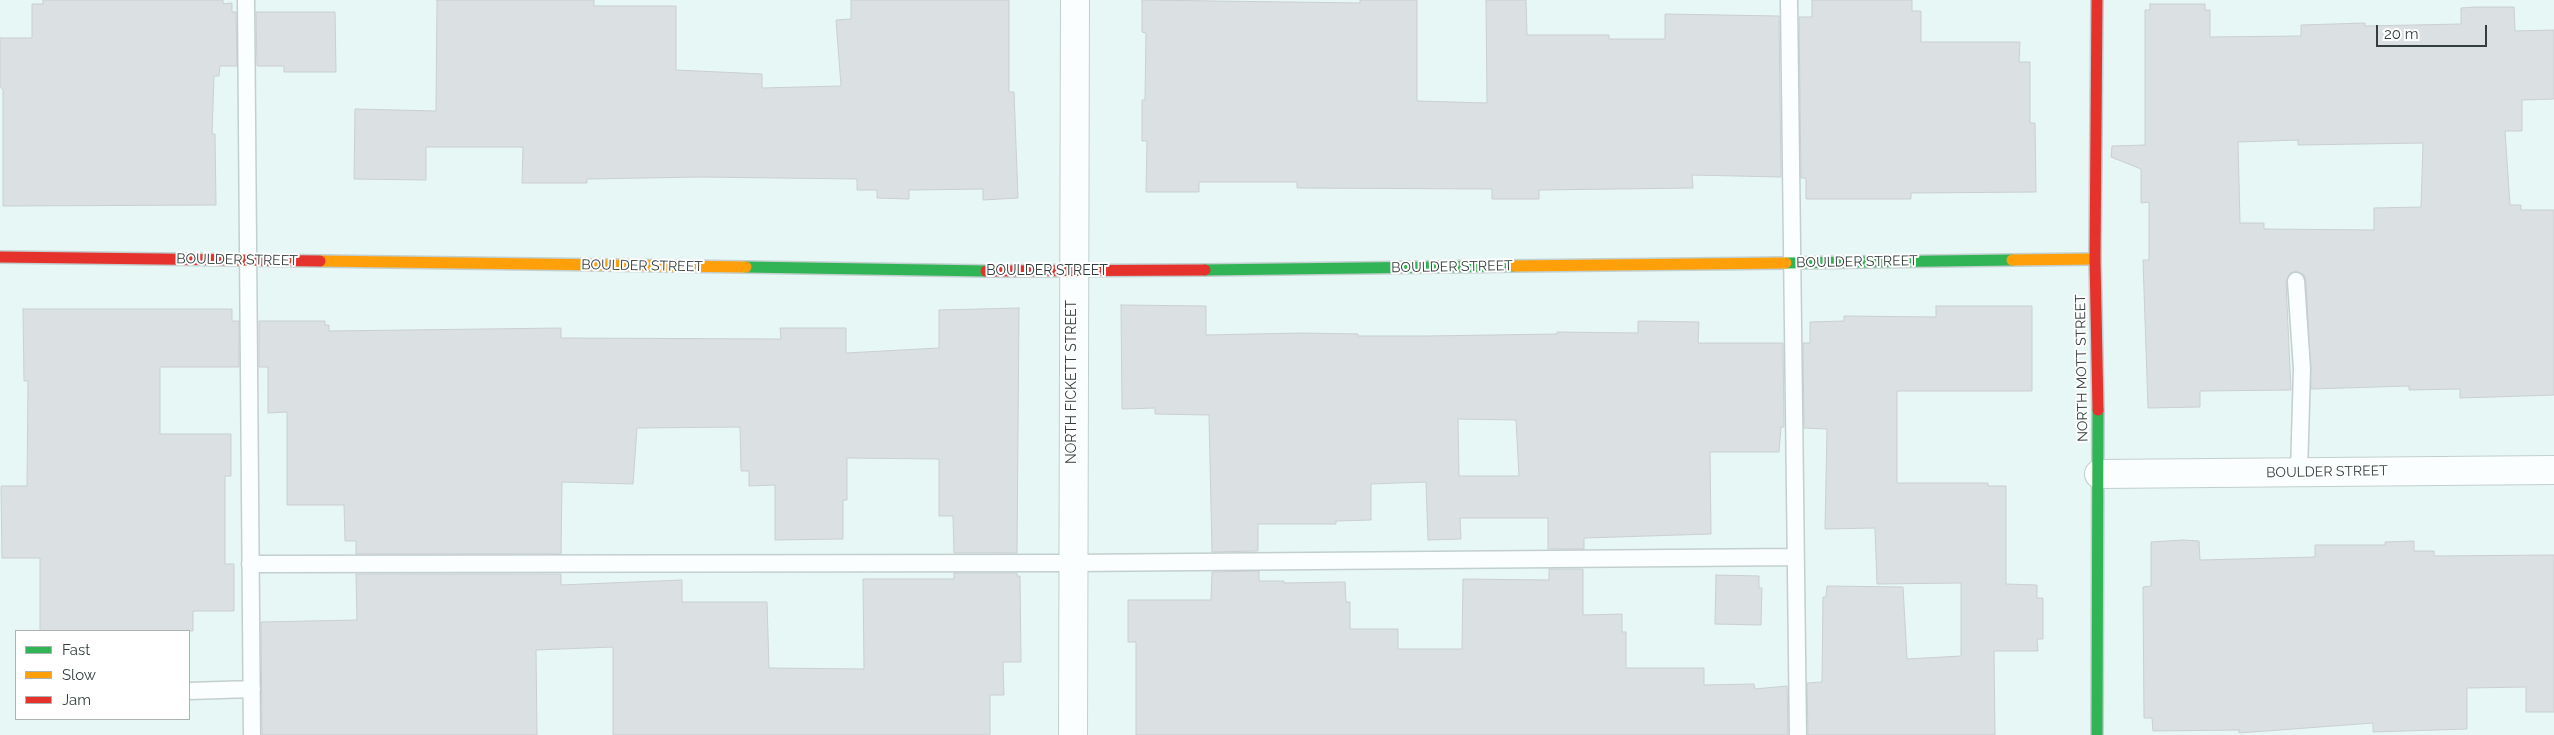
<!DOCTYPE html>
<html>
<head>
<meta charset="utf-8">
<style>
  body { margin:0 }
  #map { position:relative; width:2554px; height:735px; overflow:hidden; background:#e6f7f5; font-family:Raleway,sans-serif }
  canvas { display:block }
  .legend { position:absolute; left:15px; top:630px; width:175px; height:90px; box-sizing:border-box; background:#fff; border:1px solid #adb2b2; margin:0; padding:6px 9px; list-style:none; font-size:15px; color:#333f3e }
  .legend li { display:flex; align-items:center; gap:10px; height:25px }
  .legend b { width:25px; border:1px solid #adb2b2 }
  .scale { position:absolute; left:2376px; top:25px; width:111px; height:22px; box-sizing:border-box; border:2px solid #333f3e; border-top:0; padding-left:6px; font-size:15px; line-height:18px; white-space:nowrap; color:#333f3e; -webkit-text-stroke:4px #fff; paint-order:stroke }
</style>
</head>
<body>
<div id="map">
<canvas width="2554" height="735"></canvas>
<ul class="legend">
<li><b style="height:6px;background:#30b455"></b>Fast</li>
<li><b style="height:6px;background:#ff9f0a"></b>Slow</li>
<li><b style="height:6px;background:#e5322d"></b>Jam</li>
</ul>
<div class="scale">20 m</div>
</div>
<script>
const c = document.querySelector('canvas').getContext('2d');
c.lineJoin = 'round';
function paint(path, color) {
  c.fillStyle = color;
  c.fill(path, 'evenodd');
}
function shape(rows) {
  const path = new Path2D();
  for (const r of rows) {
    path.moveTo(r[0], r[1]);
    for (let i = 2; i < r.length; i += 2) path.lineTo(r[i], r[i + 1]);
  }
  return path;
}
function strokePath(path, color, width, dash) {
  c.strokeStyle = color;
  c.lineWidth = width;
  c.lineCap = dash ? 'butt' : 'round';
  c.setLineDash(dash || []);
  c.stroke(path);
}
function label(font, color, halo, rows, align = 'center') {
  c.font = font + ' Raleway,sans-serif';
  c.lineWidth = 4;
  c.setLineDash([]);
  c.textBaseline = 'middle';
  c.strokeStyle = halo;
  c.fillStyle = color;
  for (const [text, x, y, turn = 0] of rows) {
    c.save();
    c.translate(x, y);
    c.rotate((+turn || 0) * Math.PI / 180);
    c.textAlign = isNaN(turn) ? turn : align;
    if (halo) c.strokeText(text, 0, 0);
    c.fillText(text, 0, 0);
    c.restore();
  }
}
const building = shape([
  [43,0,223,0,223,4,232,3,232,12,236,12,237,66,220,66,219,76,214,76,212,134,215,134,216,205,3,206,3,90,0,86,0,38,32,38,32,4,43,4,43,0],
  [437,0,594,0,594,6,676,6,676,70,762,74,762,88,841,86,836,20,851,19,851,0,1009,0,1009,92,1014,92,1018,198,983,200,983,189,909,190,909,199,877,198,877,190,857,190,857,179,701,177,587,179,587,183,522,183,523,147,426,147,426,180,354,179,355,109,436,111,437,0],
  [1142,0,1360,3,1360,0,1417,0,1417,101,1487,103,1486,0,1526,0,1527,35,1609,35,1609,39,1665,39,1665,14,1779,16,1781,177,1692,175,1693,188,1539,190,1539,199,1492,199,1492,189,1297,188,1297,182,1199,182,1199,192,1146,192,1147,141,1142,141,1142,100,1145,100,1146,33,1142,32,1142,0],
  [1812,0,1912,0,1912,11,1921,11,1921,42,2020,42,2019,62,2030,62,2030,123,2035,123,2036,192,1911,193,1911,199,1806,199,1806,178,1801,178,1799,17,1812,17,1812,0],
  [2150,4,2205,4,2205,10,2210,10,2210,37,2301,36,2301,25,2365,23,2365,26,2461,24,2461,8,2476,7,2514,7,2515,31,2554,30,2554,99,2522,100,2522,131,2505,131,2510,205,2521,205,2521,210,2554,210,2554,395,2460,398,2460,389,2409,390,2409,386,2311,389,2306,280,2304,275,2296,271,2290,273,2286,282,2291,390,2200,391,2200,407,2148,408,2143,260,2149,260,2149,202,2141,203,2141,169,2111,157,2112,146,2145,145,2145,10,2150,10,2150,4],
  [2298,140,2298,145,2423,143,2421,207,2374,208,2374,230,2264,229,2264,223,2240,223,2238,142,2298,140],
  [256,12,335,12,336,72,284,72,284,66,257,66,256,12],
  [1121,305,1206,306,1206,335,1300,333,1358,334,1358,336,1426,336,1557,334,1557,332,1638,333,1638,321,1699,322,1698,343,1783,343,1784,427,1781,427,1779,452,1710,452,1711,534,1584,538,1584,549,1548,549,1548,518,1460,518,1461,539,1428,540,1426,482,1371,484,1371,520,1336,521,1336,524,1258,524,1258,551,1212,552,1209,415,1155,414,1155,408,1122,409,1121,305],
  [1458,419,1516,420,1519,476,1459,476,1458,419],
  [1936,306,2032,306,2032,391,1897,391,1897,483,1988,483,1988,486,2006,486,2006,584,2037,585,2037,598,2043,598,2043,639,2037,639,2038,651,1994,651,1995,735,1808,735,1807,683,1822,682,1823,597,1826,597,1827,586,1903,587,1907,659,1961,656,1961,583,1877,584,1875,528,1825,529,1827,429,1804,428,1803,343,1810,343,1810,322,1844,321,1844,316,1936,317,1936,306],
  [1019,308,1017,553,954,553,953,516,939,516,939,459,847,458,847,500,843,500,843,539,775,540,775,485,749,486,749,471,741,471,740,427,637,428,633,484,562,482,561,554,356,554,356,541,345,541,344,505,287,505,287,412,268,413,268,367,259,367,259,321,325,321,325,325,329,325,329,331,561,328,561,338,781,339,780,328,846,328,846,353,939,348,939,310,1019,308],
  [23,309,232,309,232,321,239,321,239,367,160,367,160,434,231,434,231,476,225,476,225,564,234,564,234,611,193,611,193,631,40,631,40,558,2,558,1,486,27,486,28,381,24,381,23,309],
  [2183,540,2199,541,2200,560,2315,557,2315,545,2385,545,2385,542,2414,541,2414,551,2434,551,2434,556,2554,555,2554,712,2526,712,2526,687,2467,688,2467,729,2373,732,2373,723,2239,733,2239,730,2153,731,2152,718,2144,718,2143,587,2151,586,2151,542,2183,540],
  [1549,569,1583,569,1583,615,1622,614,1622,632,1626,632,1626,668,1704,668,1704,685,1754,684,1755,689,1787,686,1788,735,1136,735,1136,642,1128,642,1128,600,1211,600,1212,572,1259,571,1259,581,1284,581,1284,583,1345,582,1346,602,1350,602,1350,629,1398,629,1398,649,1462,649,1463,579,1549,580,1549,569],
  [954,573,1017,573,1017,576,1020,576,1021,662,1003,662,1004,695,990,695,990,735,613,735,613,647,536,650,537,735,262,735,261,622,357,620,356,574,561,574,561,585,682,580,682,602,767,602,769,668,864,669,863,579,954,579,954,573],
  [1716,575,1759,576,1759,588,1762,588,1761,625,1715,624,1716,575]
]);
paint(building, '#dbe0e2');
strokePath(building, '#cacfd1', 1);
const lane = shape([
  [246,0,252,735],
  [1789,0,1798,735],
  [2296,281,2302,369,2299,472],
  [250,564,1072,563,1795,557],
  [189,691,252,689]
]);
const street = shape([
  [2099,474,2554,470],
  [1073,735,1075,0]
]);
const fast = shape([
  [1786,263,2012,260],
  [746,267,986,271],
  [1205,270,1514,266],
  [2097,735,2098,410]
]);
const slow = shape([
  [2012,260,2095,259],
  [320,261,746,267],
  [1514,266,1786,263]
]);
const jam = shape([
  [2097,0,2095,259,2098,410],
  [0,257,320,261],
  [986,271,1205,270]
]);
strokePath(lane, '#c2cfce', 19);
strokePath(street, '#c2cfce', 30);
strokePath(fast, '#c2cfce', 14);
strokePath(slow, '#c2cfce', 14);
strokePath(jam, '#c2cfce', 14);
strokePath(lane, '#fbfefe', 16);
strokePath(street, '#fbfefe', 28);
strokePath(fast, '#30b455', 11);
strokePath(slow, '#ff9f0a', 11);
strokePath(jam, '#e5322d', 11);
label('14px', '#333f3e', '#fff', [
  ["BOULDER STREET",237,260,1],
  ["BOULDER STREET",1857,262,-1],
  ["BOULDER STREET",642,266,1],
  ["BOULDER STREET",1452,267,-1],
  ["BOULDER STREET",1047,271],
  ["NORTH MOTT STREET",2082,368,-91],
  ["NORTH FICKETT STREET",1072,382,-90],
  ["BOULDER STREET",2327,472,-1]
]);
</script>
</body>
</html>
